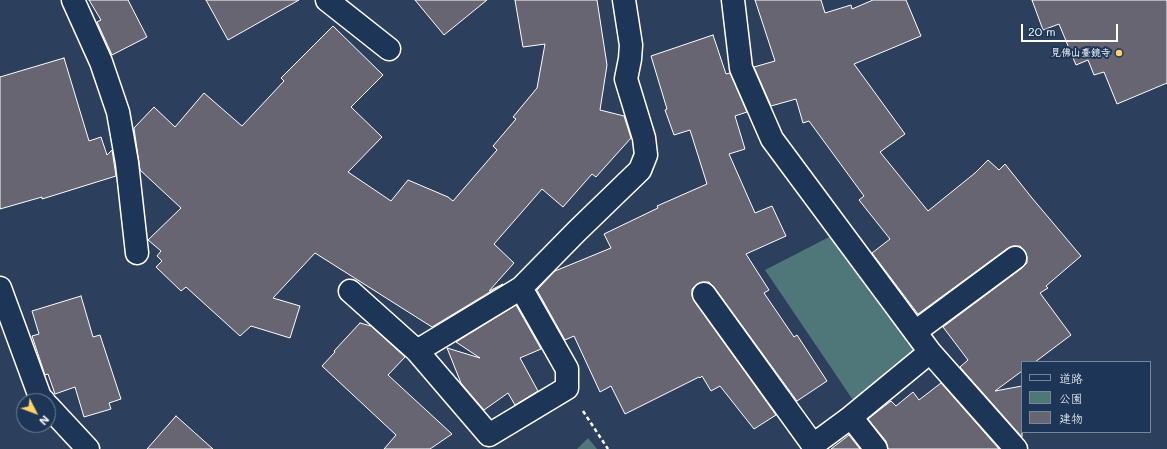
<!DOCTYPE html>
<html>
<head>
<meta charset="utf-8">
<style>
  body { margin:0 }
  #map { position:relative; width:1167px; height:449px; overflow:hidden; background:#2c3f5c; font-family:Mali,"Klee One",sans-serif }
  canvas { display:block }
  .legend { position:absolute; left:1021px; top:361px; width:130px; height:72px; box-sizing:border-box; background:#1d3557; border:1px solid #77869a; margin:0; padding:5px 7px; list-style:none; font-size:12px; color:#fff }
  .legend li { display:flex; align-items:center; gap:8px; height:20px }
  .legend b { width:20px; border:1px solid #77869a }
  .north { position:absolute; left:16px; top:393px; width:40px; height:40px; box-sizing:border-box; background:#1d3557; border:1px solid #77869a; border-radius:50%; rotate:132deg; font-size:11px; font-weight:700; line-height:16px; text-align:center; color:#fff }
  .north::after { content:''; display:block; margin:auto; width:14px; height:18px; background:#ffd166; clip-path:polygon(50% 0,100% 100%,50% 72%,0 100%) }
  .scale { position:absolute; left:1021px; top:24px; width:97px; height:18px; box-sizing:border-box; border:2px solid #fff; border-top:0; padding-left:5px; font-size:12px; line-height:14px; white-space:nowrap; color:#fff; -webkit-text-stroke:3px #1d3557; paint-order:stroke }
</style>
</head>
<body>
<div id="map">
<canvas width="1167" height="449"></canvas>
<ul class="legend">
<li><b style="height:5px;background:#1d3557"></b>道路</li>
<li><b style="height:11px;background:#4f777a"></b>公園</li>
<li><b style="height:11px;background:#676571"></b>建物</li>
</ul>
<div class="north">N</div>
<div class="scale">20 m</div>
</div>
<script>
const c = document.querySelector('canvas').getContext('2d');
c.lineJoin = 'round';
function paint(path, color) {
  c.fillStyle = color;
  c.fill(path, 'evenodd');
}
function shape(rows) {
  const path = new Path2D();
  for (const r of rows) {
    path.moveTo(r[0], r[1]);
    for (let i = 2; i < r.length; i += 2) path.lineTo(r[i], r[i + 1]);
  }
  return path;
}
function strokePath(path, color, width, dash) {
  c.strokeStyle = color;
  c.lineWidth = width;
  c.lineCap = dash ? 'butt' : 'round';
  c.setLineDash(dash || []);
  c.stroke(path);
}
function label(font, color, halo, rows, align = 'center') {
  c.font = font + ' Mali,"Klee One",sans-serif';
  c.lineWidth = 4;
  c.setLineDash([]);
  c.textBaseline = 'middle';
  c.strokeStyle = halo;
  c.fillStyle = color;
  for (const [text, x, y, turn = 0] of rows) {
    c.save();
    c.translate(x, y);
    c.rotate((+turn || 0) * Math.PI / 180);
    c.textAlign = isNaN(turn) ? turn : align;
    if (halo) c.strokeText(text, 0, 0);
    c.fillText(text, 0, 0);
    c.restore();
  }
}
paint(shape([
  [833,235,920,350,855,403,765,270],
  [588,438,597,449,577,449]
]), '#4f777a');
const building = shape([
  [89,0,128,0,147,37,112,55,97,22,101,20,89,0],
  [206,0,299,0,228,40,206,0],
  [415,0,487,0,444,35,415,0],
  [515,0,597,0,607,65,600,110,624,116,631,138,596,177,592,174,563,207,542,189,494,244,514,263,489,291,503,284,432,327,315,253,273,298,300,306,290,338,251,326,240,336,186,287,181,291,156,267,162,261,157,256,161,251,148,240,181,208,140,170,134,128,154,107,175,127,204,93,242,126,284,81,281,78,333,26,383,75,351,107,382,137,348,172,391,201,408,180,448,197,453,201,497,150,493,146,516,119,513,117,537,88,545,44,523,47,515,0],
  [755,0,821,0,825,13,851,5,852,9,873,0,906,0,921,36,854,64,905,134,880,152,928,211,975,173,988,160,999,170,1005,164,1032,198,1081,256,1046,286,1048,288,1040,293,1071,335,1035,362,1022,362,1022,371,995,391,1022,386,1022,437,960,367,968,360,943,327,1022,268,1027,263,1027,257,1025,251,1020,246,1013,246,1008,248,918,314,872,253,890,239,859,200,864,196,809,121,803,123,796,99,771,106,754,67,775,61,755,0],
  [1032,0,1167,0,1167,83,1117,104,1104,72,1094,75,1088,60,1076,65,1059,24,1043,30,1032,0],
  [713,35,726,74,730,73,747,112,735,116,745,149,729,154,755,213,772,206,786,236,746,254,769,290,764,293,794,337,797,335,827,381,797,401,714,287,709,282,702,282,697,284,692,289,692,296,694,301,776,415,754,429,720,386,711,391,702,376,700,378,699,377,625,414,611,386,600,392,574,336,565,340,537,290,555,271,611,248,604,234,658,208,657,206,707,184,690,130,674,135,665,110,667,109,651,56,713,35],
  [64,58,89,141,101,137,107,155,112,150,116,176,42,199,42,197,0,209,0,77,64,58],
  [81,296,93,337,100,335,121,399,109,403,111,409,84,417,75,387,55,394,48,374,45,375,32,336,39,334,32,311,81,296],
  [516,305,541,349,520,358,538,391,515,405,508,393,484,410,461,383,447,348,480,358,456,342,516,305],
  [360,323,371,326,405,357,388,375,452,434,430,449,384,449,396,435,322,366,335,352,334,351,360,323],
  [941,383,999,449,888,449,886,441,868,419,891,401,896,406,913,392,919,400,941,383],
  [176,416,213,449,147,449,176,416],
  [849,435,860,449,831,449,849,435]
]);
paint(building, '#676571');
strokePath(building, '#fff', 1);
const minor = shape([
  [73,0,101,62,118,112,127,163,137,253],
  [327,0,389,49],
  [733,0,741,68,772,139,930,352,1016,449],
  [0,288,40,397,44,401],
  [350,291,417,351,521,288,577,231,640,170,646,155,644,138,626,79,630,59,631,45,624,0],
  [704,294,813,445,851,417,876,449],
  [915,332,1015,258],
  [417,351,489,435,567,388,567,369,521,288],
  [48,406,88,449],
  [851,417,930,352]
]);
strokePath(minor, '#fff', 25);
strokePath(shape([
  [583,411,608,449]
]), '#fff', 2.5, [4, 3]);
strokePath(minor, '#1d3557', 22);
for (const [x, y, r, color] of [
  [1119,53,4,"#ffd166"]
]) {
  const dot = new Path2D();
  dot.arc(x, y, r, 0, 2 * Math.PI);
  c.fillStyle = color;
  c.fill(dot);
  strokePath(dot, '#1d3557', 1.5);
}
label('bold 10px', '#fff', '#1d3557', [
  ["見佛山臺鏡寺",1111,53]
], 'right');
</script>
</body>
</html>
